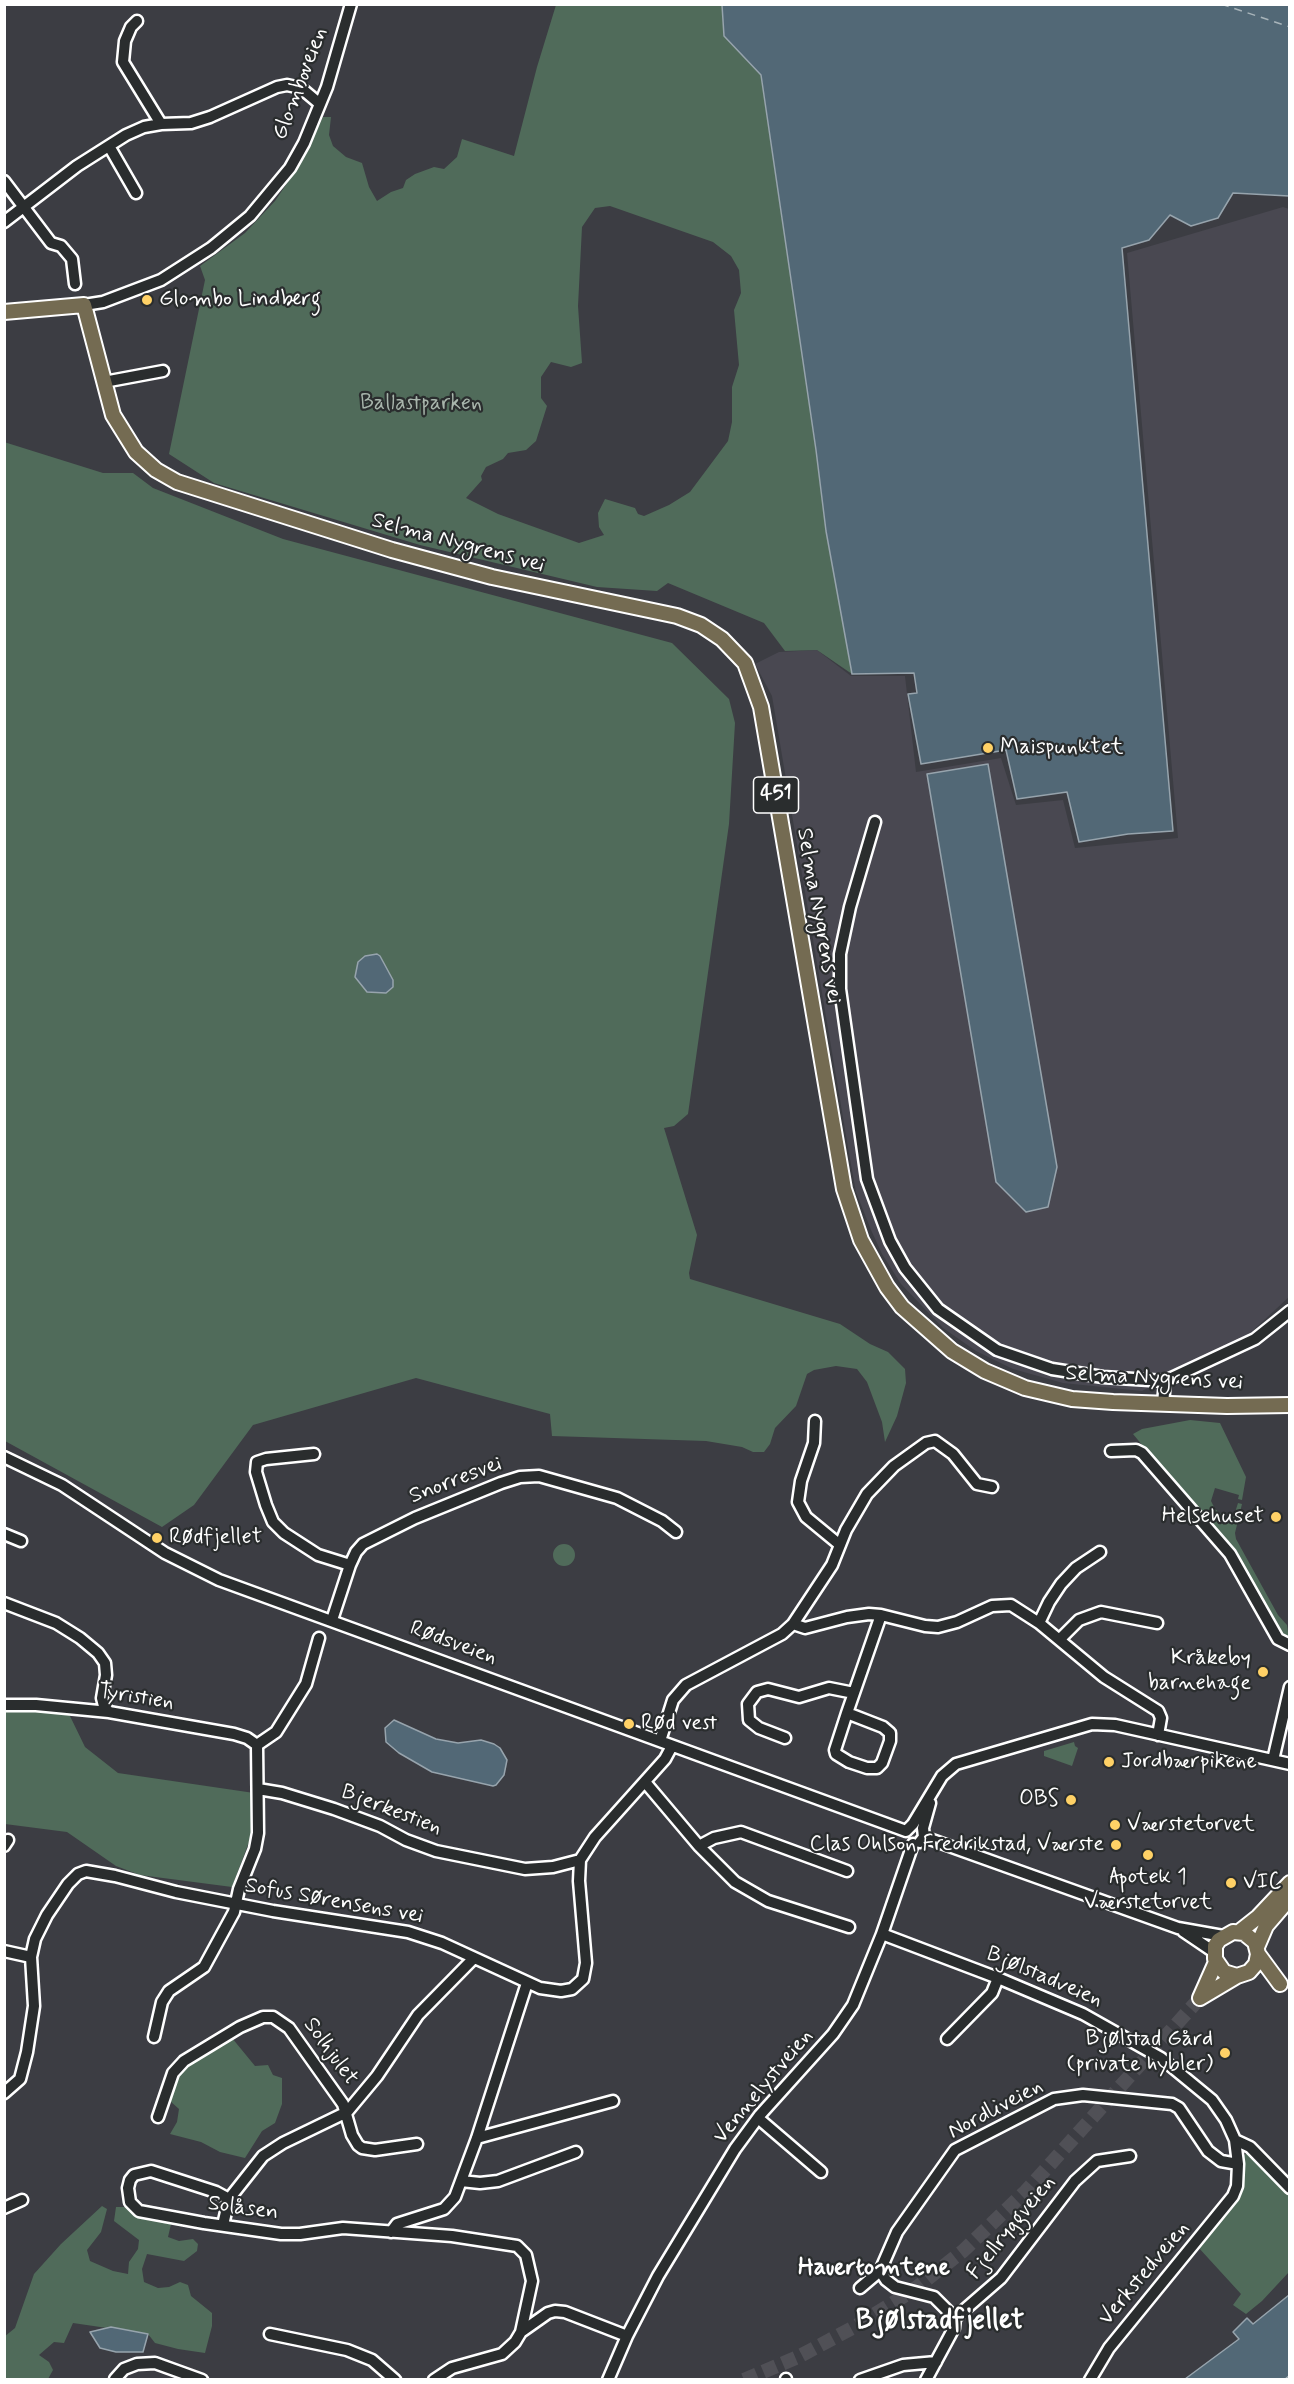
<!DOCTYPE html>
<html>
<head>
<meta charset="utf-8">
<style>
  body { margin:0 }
  #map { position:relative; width:1294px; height:2384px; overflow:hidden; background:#3c3d43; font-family:Mynerve,sans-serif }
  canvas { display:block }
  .frame { position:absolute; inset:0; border:6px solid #fff; pointer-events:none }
</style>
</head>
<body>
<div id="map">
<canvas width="1294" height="2384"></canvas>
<div class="frame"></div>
</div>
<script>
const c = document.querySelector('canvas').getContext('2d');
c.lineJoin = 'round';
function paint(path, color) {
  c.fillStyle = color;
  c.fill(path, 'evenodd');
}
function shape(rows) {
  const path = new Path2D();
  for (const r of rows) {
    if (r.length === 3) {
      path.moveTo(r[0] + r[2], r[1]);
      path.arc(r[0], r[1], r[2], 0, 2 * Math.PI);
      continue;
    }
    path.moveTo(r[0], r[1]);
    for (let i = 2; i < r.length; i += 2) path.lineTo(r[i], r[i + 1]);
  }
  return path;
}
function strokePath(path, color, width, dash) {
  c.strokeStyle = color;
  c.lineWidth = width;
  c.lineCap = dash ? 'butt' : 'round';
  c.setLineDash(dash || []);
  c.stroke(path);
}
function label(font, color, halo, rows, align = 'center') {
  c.font = font + ' Mynerve,sans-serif';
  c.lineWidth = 4.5;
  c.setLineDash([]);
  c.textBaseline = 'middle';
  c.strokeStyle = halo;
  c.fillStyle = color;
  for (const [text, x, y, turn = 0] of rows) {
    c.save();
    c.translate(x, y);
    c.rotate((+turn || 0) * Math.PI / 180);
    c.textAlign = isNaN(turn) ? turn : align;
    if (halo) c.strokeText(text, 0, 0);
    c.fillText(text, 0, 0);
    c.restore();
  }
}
paint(shape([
  [1283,207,1289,209,1290,1296,1247,1336,1142,1391,1063,1383,1013,1369,976,1351,943,1328,901,1284,882,1254,871,1230,856,1192,850,1159,772,696,755,664,779,652,817,650,851,676,905,676,916,772,1001,758,1016,805,1063,800,1075,848,1178,838,1127,253]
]), '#494851');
paint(shape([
  [556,5,722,5,724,36,761,75,816,450,826,531,852,674,817,650,785,651,764,623,668,583,657,591,597,587,420,545,214,483,169,454,205,280,200,266,245,233,275,201,302,161,323,117,331,117,329,135,333,146,346,157,362,163,369,187,377,201,391,192,403,188,406,180,415,174,434,167,444,169,457,157,462,139,514,156,537,67],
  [610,206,713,242,731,256,739,270,741,293,734,310,739,365,732,387,732,422,728,441,690,492,669,505,644,516,638,514,635,508,605,499,598,513,599,527,604,535,579,543,498,514,466,498,482,480,481,476,486,467,503,459,508,453,526,450,536,441,547,406,541,398,541,377,551,362,571,367,582,363,578,306,582,227,595,208],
  [4,442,103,473,133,473,153,488,283,539,672,643,729,699,735,723,729,824,688,1114,674,1126,664,1128,697,1235,689,1273,690,1279,840,1324,870,1344,888,1352,905,1369,906,1383,897,1416,885,1442,882,1422,867,1382,857,1369,836,1366,814,1370,807,1374,796,1406,775,1428,770,1444,764,1452,753,1452,742,1447,706,1441,552,1436,550,1414,416,1378,253,1425,194,1505,162,1527,5,1441],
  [1190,1420,1220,1423,1246,1477,1242,1500,1238,1499,1239,1495,1215,1488,1211,1501,1215,1509,1226,1518,1233,1519,1238,1503,1242,1504,1235,1533,1236,1539,1278,1615,1287,1625,1289,1639,1280,1635,1264,1609,1171,1480,1133,1434,1142,1429],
  [564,1555,11],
  [5,1708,69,1714,85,1747,118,1773,254,1793,255,1826,232,1887,140,1875,116,1866,67,1832,5,1824],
  [1074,1742,1075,1746,1078,1748,1072,1766,1044,1756,1044,1751],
  [232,2038,255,2066,268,2065,273,2075,282,2078,282,2104,275,2123,262,2131,245,2158,220,2152,201,2142,170,2134,177,2122,179,2109,170,2101,176,2077,203,2053],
  [1251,2151,1289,2193,1289,2272,1262,2301,1246,2314,1233,2305,1241,2294,1198,2247,1239,2199,1242,2156],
  [102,2206,107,2209,101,2232,87,2250,90,2261,113,2271,128,2274,129,2262,138,2249,139,2240,114,2221,116,2207,124,2207,144,2216,172,2220,168,2237,179,2241,193,2239,198,2244,197,2251,184,2261,147,2254,142,2269,144,2282,158,2288,169,2287,180,2282,188,2285,191,2296,212,2313,212,2326,205,2353,178,2349,155,2343,148,2334,73,2323,64,2343,54,2342,39,2355,49,2362,53,2370,48,2379,5,2379,4,2337,15,2328,34,2274,61,2244]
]), '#506b5a');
const water = shape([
  [722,5,1289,5,1289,196,1233,193,1218,218,1191,226,1170,215,1149,240,1122,248,1173,831,1128,834,1079,842,1067,792,1017,799,1006,750,921,764,908,694,917,693,914,673,852,674,826,531,816,450,761,75,724,36,722,5],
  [988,764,1057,1167,1048,1207,1026,1212,996,1182,927,774,988,764],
  [377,954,380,956,393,980,393,987,386,993,367,992,355,977,358,962,365,956,377,954],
  [394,1720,436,1739,458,1743,481,1740,494,1744,500,1748,507,1760,504,1775,496,1785,493,1786,432,1772,399,1753,386,1742,385,1728,394,1720],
  [1289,2295,1289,2379,1185,2379,1239,2339,1233,2332,1247,2318,1253,2324,1289,2295],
  [111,2327,148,2334,143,2352,116,2352,100,2348,90,2332,111,2327]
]);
paint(water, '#526876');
strokePath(water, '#97a4ad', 1.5);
strokePath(shape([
  [1221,4,1290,27],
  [1284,2380,1290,2375]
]), '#a8b4ba', 1.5, [8, 6]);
strokePath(shape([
  [744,2380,798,2357,856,2326,912,2291,963,2251,1026,2191,1200,1998]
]), '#505056', 14, [14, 7]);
const minor = shape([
  [137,21,131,27,125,41,123,62,161,124],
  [109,146,136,193],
  [4,181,51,243,61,246,72,259,75,284],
  [4,222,77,166,126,135,144,127,161,124,191,123,210,117,277,87,287,85,301,88,320,104],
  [84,305,103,302,161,280,211,248,250,216,290,168,304,143,327,87,351,4],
  [104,382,163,371],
  [875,822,850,907,840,954,840,989,867,1179,890,1241,905,1268,938,1309,997,1350,1052,1369,1103,1377,1165,1381],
  [1163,1404,1165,1381,1255,1339,1290,1311],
  [815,1421,814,1443,801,1481,798,1502,806,1517,840,1545],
  [1111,1451,1136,1450,1142,1453,1230,1554,1278,1639,1290,1645],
  [314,1454,266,1459,257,1462,256,1472,266,1505,273,1522,284,1533,318,1555,350,1565],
  [4,1457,62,1485,165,1553,219,1580,906,1831],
  [4,1534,21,1541],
  [4,1603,56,1623,80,1638,98,1653,105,1663,106,1675,102,1698,104,1706,109,1712],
  [332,1620,350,1565,356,1552,363,1544,415,1518,501,1483,520,1477,539,1476,617,1498,662,1521,676,1532],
  [1039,1623,1049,1602,1061,1584,1076,1568,1100,1552],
  [793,1624,805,1628,847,1617,869,1614,881,1615,925,1626,938,1627,957,1622,992,1606,1011,1605,1039,1623,1104,1677,1158,1711,1161,1718,1158,1735],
  [1060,1639,1079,1620,1101,1612,1157,1623],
  [4,1705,36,1705,109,1712,234,1734,247,1738,257,1745,258,1833,255,1849,239,1889,234,1912,204,1967,169,1991,162,2002,154,2037],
  [847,1713,883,1727,890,1733,890,1741,882,1763,877,1768,867,1768,849,1762,836,1754,835,1750,847,1713,881,1615],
  [785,1738,759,1728,749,1720,748,1704,757,1692,768,1689,799,1697,829,1688,854,1693],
  [660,1741,673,1700,686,1685,782,1634,793,1624,832,1565,846,1530,867,1494,894,1466,926,1443,935,1441,953,1454,977,1484,992,1487],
  [257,1745,276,1732,306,1684,319,1638],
  [1273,1760,1290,1687],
  [645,1782,699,1846,735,1882,768,1901,849,1927],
  [258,1789,282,1793,334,1809,380,1826,406,1840,436,1851,525,1869,553,1867,580,1860],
  [906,1831,913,1824,942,1776,956,1764,1092,1724,1115,1725,1290,1764],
  [924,1837,1178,1928,1223,1936],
  [920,1842,924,1837,923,1828,930,1803],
  [4,1846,8,1840],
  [699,1846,714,1838,741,1832,847,1871],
  [1183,1931,1214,1952],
  [882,1934,998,1978,1083,2014,1161,2058,1212,2100,1226,2120,1235,2140,1238,2164,1237,2186,1233,2196,1109,2348,1090,2380],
  [4,1951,31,1957],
  [947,2039,992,1993,998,1978],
  [4,2093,20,2079,27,2052,34,2006,31,1957,35,1939,47,1915,68,1884,78,1874,86,1871,115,1876,176,1892,273,1911,408,1932,442,1943,540,1988,561,1991,572,1989,583,1979,586,1963,579,1881,580,1860,595,1837,665,1759,672,1746],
  [158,2117,173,2073,184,2061,240,2027,263,2017,273,2017,289,2028,343,2104,352,2135,358,2145,362,2148,375,2150,417,2144],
  [758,2118,821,2172],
  [477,2138,613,2101],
  [1235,2140,1250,2147,1290,2188],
  [461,2181,480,2183,498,2181,576,2152],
  [229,2199,216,2192,151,2171,134,2175,130,2180,128,2188,130,2202,139,2211,204,2223,281,2234,300,2234,343,2228,452,2236,517,2246,526,2255,532,2281,521,2332],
  [4,2208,22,2200],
  [223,2225,229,2199,263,2156,283,2143,347,2112,377,2076,418,2015,474,1958],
  [391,2232,397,2224,444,2209,455,2197,477,2138,527,1983],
  [860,2288,880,2271],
  [955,2318,934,2297,895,2287,886,2280,880,2271,897,2232,955,2150,1054,2099,1083,2095,1172,2104,1179,2108,1208,2151,1221,2161,1238,2164],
  [270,2334,347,2350,372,2360,395,2380],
  [115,2379,124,2369,137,2364,155,2363,202,2380],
  [786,2379,786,2380],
  [434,2380,452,2368,502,2354,515,2342,521,2332,548,2313,555,2311,565,2312,627,2336],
  [608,2380,627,2336,658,2276,735,2149,760,2115,833,2034,853,2005,882,1934,913,1844],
  [860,2380,903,2365,936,2362],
  [926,2380,954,2328,955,2318,1001,2278,1075,2181,1097,2161,1130,2156]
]);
const major = shape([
  [4,312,84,305,113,415,136,452,156,470,177,482,392,550,492,577,677,616,701,625,722,639,745,663,761,707,844,1189,861,1240,887,1287,902,1307,952,1351,985,1371,1025,1388,1072,1399,1113,1402,1227,1406,1290,1405],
  [1239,1932,1258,1917,1290,1883],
  [1257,1947,1266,1926,1290,1898],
  [1258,1954,1280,1984],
  [1200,1998,1237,1976,1249,1972,1256,1964,1258,1954,1255,1942,1244,1933,1233,1932,1219,1940,1215,1946,1215,1959,1224,1972,1237,1976],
  [1200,1998,1216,1962]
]);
strokePath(minor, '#fff', 15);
strokePath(major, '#fff', 18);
strokePath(minor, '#2a2d2e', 10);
strokePath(major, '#746b52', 14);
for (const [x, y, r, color] of [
  [147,300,6,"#ffd166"],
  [988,748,6,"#ffd166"],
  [1276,1517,6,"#ffd166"],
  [157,1538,6,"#ffd166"],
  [1263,1672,6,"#ffd166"],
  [629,1724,6,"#ffd166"],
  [1109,1762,6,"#ffd166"],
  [1071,1800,6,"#ffd166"],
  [1115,1825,6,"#ffd166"],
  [1116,1845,6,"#ffd166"],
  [1148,1855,6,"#ffd166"],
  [1231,1883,6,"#ffd166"],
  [1225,2053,6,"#ffd166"]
]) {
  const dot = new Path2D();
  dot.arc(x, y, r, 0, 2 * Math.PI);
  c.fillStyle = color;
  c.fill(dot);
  strokePath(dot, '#2a2d2e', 2);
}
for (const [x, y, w] of [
  [776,795,45]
]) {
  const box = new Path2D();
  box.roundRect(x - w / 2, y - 18, w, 36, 4.5);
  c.fillStyle = '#2a2d2e';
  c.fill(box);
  strokePath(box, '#fff', 1.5);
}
label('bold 21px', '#fff', null, [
  ["451",776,795]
]);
label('22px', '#fff', '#2a2d2e', [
  ["Glomboveien",301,84,-69],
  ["Selma Nygrens vei",458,544,15],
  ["Selma Nygrens vei",818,916,80],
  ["Selma Nygrens vei",1154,1379,3],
  ["Snorresvei",456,1481,-21],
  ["Rødsveien",453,1644,20],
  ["Tyristien",136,1698,9],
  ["Bjerkestien",391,1811,21],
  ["Sofus Sørensens vei",334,1902,10],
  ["Bjølstadveien",1044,1978,23],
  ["Solhjulet",330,2052,54],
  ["Vennelystveien",764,2087,-50],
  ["Nordliveien",996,2110,-28],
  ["Solåsen",243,2209,8],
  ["Fjellryggveien",1012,2228,-51],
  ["Verkstedveien",1145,2274,-50]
]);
label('22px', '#fff', '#2a2d2e', [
  ["Glombo Lindberg",159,300],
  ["Maispunktet",1000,748],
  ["Helsehuset",1264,1517,"right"],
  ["Rødfjellet",169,1538],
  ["Kråkeby",1251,1659,"right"],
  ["barnehage",1251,1684,"right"],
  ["Rød vest",641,1724],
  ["Jordbærpikene",1121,1762],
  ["OBS",1059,1800,"right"],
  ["Værstetorvet",1127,1825],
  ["Clas Ohlson Fredrikstad, Værste",1104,1845,"right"],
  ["Apotek 1",1148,1878,"center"],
  ["Værstetorvet",1148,1903,"center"],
  ["VIC",1243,1883],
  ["Bjølstad Gård",1213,2040,"right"],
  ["(private hybler)",1213,2065,"right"]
], 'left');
label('22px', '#a8b5ac', '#2a2d2e', [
  ["Ballastparken",421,404]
]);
label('bold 24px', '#fff', '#2a2d2e', [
  ["Hauertomtene",874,2269]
]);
label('bold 28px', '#fff', '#2a2d2e', [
  ["Bjølstadfjellet",940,2322]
]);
</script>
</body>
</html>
